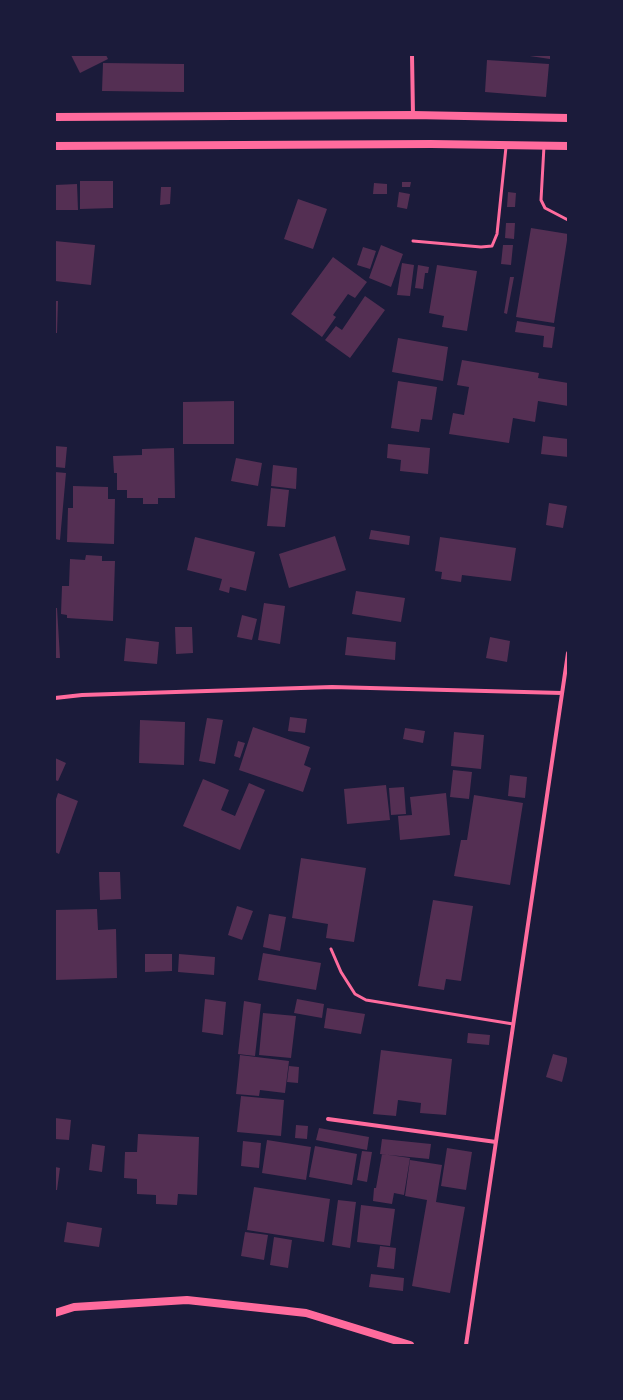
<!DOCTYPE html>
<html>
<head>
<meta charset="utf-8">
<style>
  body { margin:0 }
  #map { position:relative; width:623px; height:1400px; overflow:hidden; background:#1b1b3a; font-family:"Public Sans",sans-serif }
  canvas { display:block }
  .frame { position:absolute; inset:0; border:56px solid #1b1b3a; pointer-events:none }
</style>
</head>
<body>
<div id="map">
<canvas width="623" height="1400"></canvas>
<div class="frame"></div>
</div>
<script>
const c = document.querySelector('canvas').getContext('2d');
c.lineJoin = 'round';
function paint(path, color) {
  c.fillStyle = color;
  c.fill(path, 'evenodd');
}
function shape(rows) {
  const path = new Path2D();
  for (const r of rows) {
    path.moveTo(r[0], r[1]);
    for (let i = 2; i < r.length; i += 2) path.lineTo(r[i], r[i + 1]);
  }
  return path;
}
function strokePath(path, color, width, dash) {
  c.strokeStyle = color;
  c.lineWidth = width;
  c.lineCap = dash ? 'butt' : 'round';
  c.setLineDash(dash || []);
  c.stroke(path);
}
paint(shape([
  [71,55,106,55,108,59,80,73],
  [523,55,550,55,550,59],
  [487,60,549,64,546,97,485,92],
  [103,63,184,64,184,92,102,91],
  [80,181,113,181,113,208,80,209],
  [402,182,411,182,410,187,402,187],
  [374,183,387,184,387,194,373,194],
  [77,184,78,210,55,210,55,185],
  [161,187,171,187,170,204,160,205],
  [399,192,410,194,407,209,397,207],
  [508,192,516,193,515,207,507,207],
  [298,199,327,209,313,249,284,239],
  [506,223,515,223,514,239,505,238],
  [531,228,568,234,554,323,516,317],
  [55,241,95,245,91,285,55,281],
  [381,245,403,254,391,287,369,278],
  [503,245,513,245,511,265,501,264],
  [363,247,376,251,370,269,357,265],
  [333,257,367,282,355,298,348,294,333,315,336,317,322,337,291,314],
  [402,263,414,265,410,296,397,295],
  [418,265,429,267,428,273,425,273,423,289,415,288],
  [437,265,477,271,467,331,442,327,444,316,429,313],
  [510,277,514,277,507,314,504,313],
  [365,296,385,310,350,358,325,340,336,326,342,330],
  [55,301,58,301,57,333,55,333],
  [517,321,555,327,552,348,543,347,544,336,515,332],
  [398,338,448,347,443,381,392,372],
  [462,360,539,373,538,378,568,383,568,406,538,401,535,422,513,418,509,443,449,434,453,413,464,415,469,387,457,385],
  [398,381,437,387,432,420,421,419,419,432,391,428],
  [234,401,234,444,183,444,183,402],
  [543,436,568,439,568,457,541,454],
  [388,444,430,448,428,474,400,471,401,460,387,458],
  [55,446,67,447,65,468,55,467],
  [174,448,175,498,158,498,158,504,143,504,143,498,127,498,127,490,117,490,117,473,114,473,113,456,142,455,142,449],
  [236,458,262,463,258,486,231,481],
  [273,465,297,468,296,489,271,486],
  [55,472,66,473,60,540,55,539],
  [73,486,108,487,108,499,115,499,114,544,67,542,68,508,73,508],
  [271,488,289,490,285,527,267,526],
  [549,503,567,506,563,528,546,525],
  [371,530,410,536,409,545,369,539],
  [335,536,346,570,289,588,279,554],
  [195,537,255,552,246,591,230,587,229,593,219,590,222,579,187,570],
  [440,537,516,548,511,581,462,575,461,582,441,579,442,572,435,571],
  [86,555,102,556,102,561,115,561,113,621,67,618,67,615,61,614,62,586,69,586,70,559,85,560],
  [356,591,405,598,401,622,352,614],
  [264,603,285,606,280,644,258,640],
  [55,608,57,608,60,658,55,658],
  [242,615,257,619,252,640,237,637],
  [175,627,192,627,193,653,176,654],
  [347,637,396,642,395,660,345,655],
  [490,637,510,641,507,662,486,658],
  [126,638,159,642,157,664,124,661],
  [290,717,307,719,305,733,288,731],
  [207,718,223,720,215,764,199,761],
  [140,720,185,722,184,765,139,763],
  [253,727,310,747,304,765,311,768,303,792,239,770],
  [405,728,425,731,423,743,403,739],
  [454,732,484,735,481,769,451,766],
  [238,741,245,743,240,758,234,756],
  [55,758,66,763,58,781,55,780],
  [453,770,472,772,469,799,450,797],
  [510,775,527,777,525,798,508,796],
  [203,779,229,790,221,810,235,816,249,783,265,790,240,850,183,826],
  [386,785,390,820,347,824,344,789],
  [404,787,406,814,391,815,389,788],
  [58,793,78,801,59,854,55,852,55,802],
  [446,793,450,835,400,840,398,816,412,815,410,797],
  [474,795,523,803,510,885,454,876,461,840,467,840],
  [301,858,366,868,354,942,326,938,328,924,292,918],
  [99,872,120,872,121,899,100,900],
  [433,900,473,906,461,981,446,979,444,990,418,986],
  [237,906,253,911,242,940,228,935],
  [97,909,98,930,116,929,117,978,55,980,55,910],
  [269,914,286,917,280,951,263,947],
  [263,953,321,963,316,990,258,980],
  [145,954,172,954,172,971,145,972],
  [179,954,215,957,214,975,178,972],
  [205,999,226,1002,223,1035,202,1032],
  [297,999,324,1004,322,1018,294,1013],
  [244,1001,261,1004,255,1056,238,1054],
  [327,1008,365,1014,361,1034,324,1028],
  [263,1013,296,1016,291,1058,259,1055],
  [468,1033,490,1035,489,1045,467,1043],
  [381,1050,452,1059,446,1115,420,1113,421,1103,398,1100,396,1116,373,1114],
  [553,1054,568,1058,562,1082,546,1077],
  [240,1055,289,1061,285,1093,260,1090,259,1096,236,1094],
  [289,1066,299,1067,298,1083,287,1082],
  [241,1096,284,1100,281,1136,237,1132],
  [55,1118,71,1120,69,1140,55,1139],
  [296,1125,308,1126,307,1139,295,1138],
  [319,1128,369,1137,367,1150,316,1140],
  [138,1134,199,1137,197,1195,178,1194,177,1205,156,1204,156,1195,137,1194,137,1179,124,1178,125,1152,137,1152],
  [382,1139,431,1144,429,1159,380,1154],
  [267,1140,311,1147,306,1180,262,1173],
  [243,1141,261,1143,259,1168,241,1166],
  [92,1144,105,1146,102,1172,89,1170],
  [315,1146,357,1154,352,1185,309,1177],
  [447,1148,472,1152,466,1190,441,1186],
  [362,1151,372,1152,367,1182,357,1180],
  [382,1154,410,1158,404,1195,394,1193,392,1204,373,1201,374,1188,376,1188],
  [410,1160,442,1165,436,1202,465,1207,450,1293,412,1286,427,1200,405,1196],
  [55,1167,60,1168,57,1190,55,1190],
  [254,1187,330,1199,324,1242,247,1230],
  [338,1200,356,1202,350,1248,332,1245],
  [361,1205,395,1209,390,1246,357,1242],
  [67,1222,102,1228,99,1247,64,1242],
  [245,1232,268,1235,264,1260,241,1256],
  [274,1237,292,1240,288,1268,270,1265],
  [380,1246,396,1248,394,1269,377,1267],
  [371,1274,404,1278,403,1291,369,1287]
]), '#542f53');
strokePath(shape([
  [544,146,541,200,545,208,568,220],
  [413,241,481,247,492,246,497,234,506,147],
  [331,949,341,972,355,994,366,1000,513,1024]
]), '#ff6b9d', 3);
strokePath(shape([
  [412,55,413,115],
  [55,698,82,695,332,687,562,693],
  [328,1119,496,1142],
  [466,1345,568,653]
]), '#ff6b9d', 4);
strokePath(shape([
  [55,117,413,115,568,118],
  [55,146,431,144,568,146],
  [55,1313,74,1307,187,1300,306,1313,410,1345]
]), '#ff6b9d', 8);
</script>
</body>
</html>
